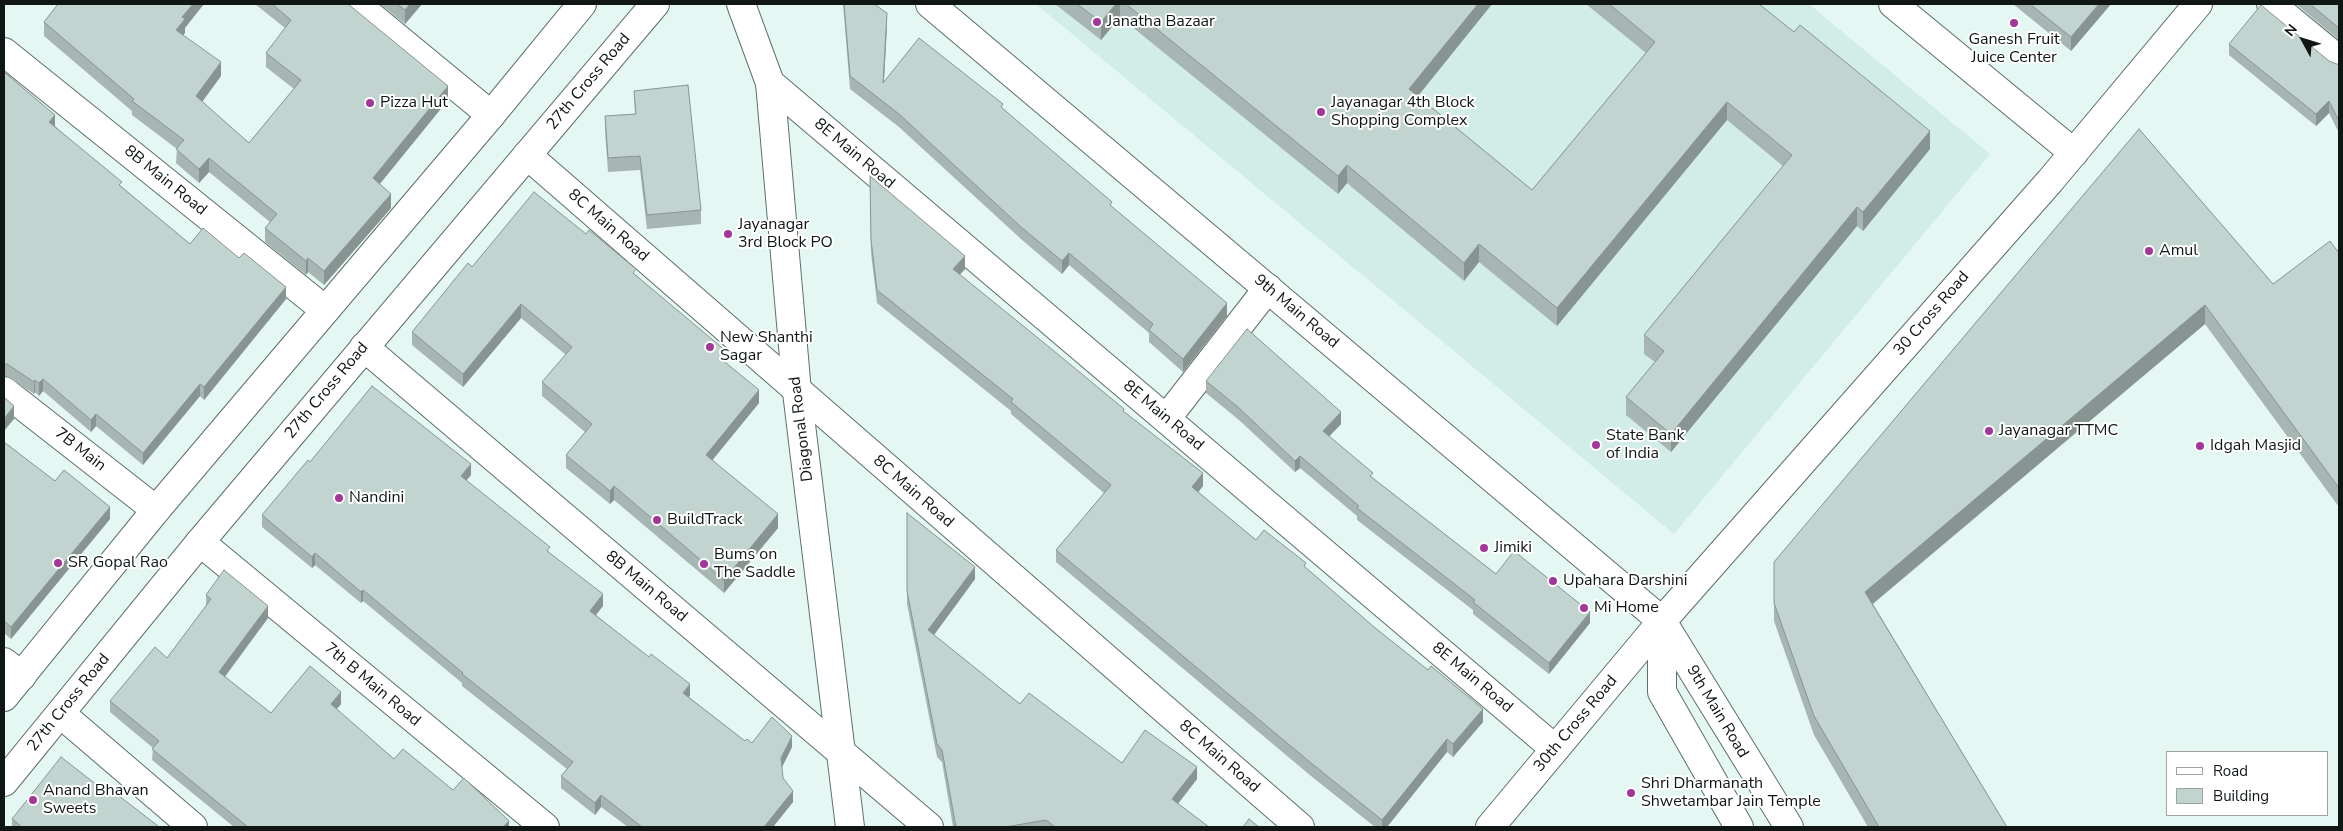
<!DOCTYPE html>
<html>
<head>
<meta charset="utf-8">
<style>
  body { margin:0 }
  #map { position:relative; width:2343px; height:831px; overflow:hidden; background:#e4f7f3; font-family:"Nunito Sans",sans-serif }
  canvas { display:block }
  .frame { position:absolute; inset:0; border:5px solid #0f1614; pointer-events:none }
  .legend { position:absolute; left:2166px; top:751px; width:162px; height:65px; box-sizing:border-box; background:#fff; border:1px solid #9fa2a1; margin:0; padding:6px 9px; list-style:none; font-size:15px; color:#0f1614 }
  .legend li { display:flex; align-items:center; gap:10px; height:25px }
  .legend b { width:25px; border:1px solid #9fa2a1 }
  .north { position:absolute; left:2278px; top:15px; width:50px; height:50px; -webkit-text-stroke:4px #fff; paint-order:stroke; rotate:309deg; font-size:14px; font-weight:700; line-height:20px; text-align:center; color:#0f1614 }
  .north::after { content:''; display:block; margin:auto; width:18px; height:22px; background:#0f1614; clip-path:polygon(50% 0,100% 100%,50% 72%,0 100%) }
</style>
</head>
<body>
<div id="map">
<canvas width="2343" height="831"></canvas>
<div class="frame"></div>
<ul class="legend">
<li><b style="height:6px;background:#fff"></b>Road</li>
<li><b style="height:14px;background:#c2d4d0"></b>Building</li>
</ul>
<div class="north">N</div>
</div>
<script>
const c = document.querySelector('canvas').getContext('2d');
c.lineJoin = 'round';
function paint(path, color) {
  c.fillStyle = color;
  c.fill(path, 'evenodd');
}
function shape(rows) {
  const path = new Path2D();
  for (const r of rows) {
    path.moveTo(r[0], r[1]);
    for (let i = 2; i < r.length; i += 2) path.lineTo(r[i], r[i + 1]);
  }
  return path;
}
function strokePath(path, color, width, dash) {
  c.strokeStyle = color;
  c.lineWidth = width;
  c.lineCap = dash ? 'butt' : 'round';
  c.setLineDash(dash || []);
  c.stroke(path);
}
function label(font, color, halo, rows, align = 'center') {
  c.font = font + ' "Nunito Sans",sans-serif';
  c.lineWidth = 4;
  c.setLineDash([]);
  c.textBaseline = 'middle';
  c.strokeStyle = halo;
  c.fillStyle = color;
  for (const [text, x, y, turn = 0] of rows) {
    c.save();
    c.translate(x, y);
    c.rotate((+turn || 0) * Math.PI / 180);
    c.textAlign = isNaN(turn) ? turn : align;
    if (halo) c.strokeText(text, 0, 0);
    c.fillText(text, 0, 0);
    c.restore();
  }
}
paint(shape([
  [1036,4,1809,4,1990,154,1674,534]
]), '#d2ede7');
const street = shape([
  [356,4,491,115],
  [2271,4,2339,60],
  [4,52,325,310],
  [770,83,1555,749],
  [527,155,1300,827],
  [364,347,929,827],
  [4,391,156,510],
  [1166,419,1268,288],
  [200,542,545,827],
  [4,662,22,676],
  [61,714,193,827]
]);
const secondary = shape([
  [741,4,770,83,797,392,850,827],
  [930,4,1662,621,1789,827],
  [1893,4,2074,153],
  [1662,621,1662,692,1739,827],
  [4,697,156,510,491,115,582,4],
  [4,782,200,542,655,4],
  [1490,827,1662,621,2050,181,2198,4]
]);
strokePath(street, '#5e6e6a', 30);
strokePath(secondary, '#5e6e6a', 30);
strokePath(street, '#fff', 28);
strokePath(secondary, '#fff', 28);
paint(shape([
  [255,4,348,4,448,100,380,184,391,208,324,285,308,272,306,275,265,242,265,228,270,222,209,172,199,183,176,163,177,149,132,115,132,111,44,36,44,22,185,28,185,33,183,35,221,76,202,102,249,143,294,89,266,67,266,53,285,28],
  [380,4,422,4,405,24],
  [843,4,874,4,887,25,884,82,1003,109,1227,316,1183,372,1149,342,1149,333,1069,265,1062,274,1021,239,899,127,850,89],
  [1055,4,1492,4,1418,96,1532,190,1646,53,1586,4,1759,4,1930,149,1863,231,1857,226,1671,452,1626,415,1626,397,1655,362,1644,354,1644,335,1783,166,1727,120,1557,326,1479,262,1464,281,1347,183,1338,194,1120,17,1101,40],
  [2013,4,2111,4,2071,51],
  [2296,4,2339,4,2339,40],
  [2229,44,2329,61,2336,64,2339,64,2339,133,2329,113,2316,126,2229,55],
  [4,72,55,126,122,187,190,244,286,299,204,400,200,396,143,465,96,426,91,432,43,391,39,396,35,392,34,394,7,376,4,376],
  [634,91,701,210,701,224,647,229,640,170,608,172,605,130,605,116,635,114],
  [2139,129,2273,284,2339,253,2339,507,2205,324,1873,604,2007,827,1868,827,1814,735,1774,621,1774,562],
  [870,176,965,269,959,275,1124,412,1203,486,1198,492,1256,540,1306,568,1483,722,1453,757,1447,752,1387,827,1375,827,1311,776,1056,562,1056,550,1104,493,1011,414,1011,411,877,303,871,253],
  [472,267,636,275,726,363,759,403,712,460,778,528,724,593,614,500,610,504,566,468,566,455,585,432,542,396,542,382,566,355,521,318,463,387,412,345,412,332],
  [1206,381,1341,424,1329,436,1373,478,1496,574,1590,623,1549,674,1473,614,1473,610,1357,520,1357,516,1300,468,1295,472,1239,420,1206,393],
  [4,442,55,481,110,519,11,639,4,633],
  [310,462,471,475,466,480,550,553,603,606,596,615,690,695,689,697,745,741,752,743,792,747,782,767,783,778,793,802,773,827,628,827,601,807,595,815,561,788,561,776,567,769,462,686,462,683,363,601,361,603,315,565,312,568,262,527,262,515],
  [907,513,975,579,934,635,1020,704,1122,763,1197,779,1178,804,1209,827,953,827,942,762,937,757,907,604],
  [206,595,268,618,225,677,271,713,341,704,336,709,394,759,453,790,509,827,234,827,152,760,153,748,110,712,110,701,167,658,206,606],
  [111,796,158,827,12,827,12,819]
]), '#a7b6b3');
paint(shape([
  [193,4,204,4,185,28,185,33,176,44,176,30,182,17],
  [410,4,422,4,405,24,405,10],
  [1116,4,1120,4,1120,17,1101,40,1101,22],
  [1478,4,1492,4,1409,107,1409,89],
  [2099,4,2111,4,2071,51,2071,37],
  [887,13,887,25,883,96,883,83],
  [221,62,221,76,196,110,196,96],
  [448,86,448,100,373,192,373,178],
  [2329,101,2329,113,2316,126,2316,114],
  [1727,102,1727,120,1557,326,1557,308],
  [55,115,55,127,49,122],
  [1930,131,1930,149,1863,231,1863,212],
  [209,158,209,172,199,183,199,169],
  [1347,165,1347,183,1338,194,1338,176],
  [391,194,391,208,324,285,324,271],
  [1857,207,1857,226,1671,452,1671,434],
  [1479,244,1479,262,1464,281,1464,263],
  [1069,253,1069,265,1062,274,1062,261],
  [965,256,965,269,953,282,953,269],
  [308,258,308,272,306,275,306,261],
  [286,287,286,299,204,400,204,387],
  [1227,303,1227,316,1183,372,1183,359],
  [521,304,521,318,463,387,463,374],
  [2205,305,2205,324,1865,610,1865,592],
  [726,351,726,364,720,358],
  [43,379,43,391,39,396,39,383],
  [35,380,35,392,34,394,34,382],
  [200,384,200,396,143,465,143,453],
  [759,390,759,403,706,468,706,455],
  [14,406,14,419,4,431,4,419],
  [1341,412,1341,424,1323,443,1323,431],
  [96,414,96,426,91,432,91,420],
  [1300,456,1300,468,1295,472,1295,461],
  [471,464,471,475,461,487,461,476],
  [1203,473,1203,486,1192,500,1192,487],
  [614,486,614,500,610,504,610,491],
  [110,507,110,519,11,639,11,627],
  [778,514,778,528,724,593,724,580],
  [315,553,315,565,312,568,312,557],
  [975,567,975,579,928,643,928,630],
  [363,590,363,601,361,603,361,592],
  [603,594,603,606,590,622,590,611],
  [268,606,268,618,219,684,219,672],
  [1590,612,1590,623,1549,674,1549,663],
  [690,684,690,695,683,704,683,693],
  [341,692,341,704,331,716,331,704],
  [1483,709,1483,722,1453,757,1453,744],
  [792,736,792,747,781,769,781,758],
  [1447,739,1447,752,1387,827,1382,827,1382,820],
  [1197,767,1197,779,1172,811,1172,799],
  [793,791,793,802,773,827,764,827],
  [601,795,601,807,595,815,595,803],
  [509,821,509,827,503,827]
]), '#889492');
const building = shape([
  [58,4,193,4,182,17,185,19,176,30,221,62,196,96,249,143,301,80,266,53,291,20,272,4,348,4,448,86,373,178,391,194,324,271,308,258,306,261,265,228,277,214,209,158,199,169,176,149,184,140,132,101,134,99,44,22,58,4],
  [397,4,410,4,405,10,397,4],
  [844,4,874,4,887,13,883,83,919,38,1003,104,1001,107,1112,202,1110,205,1227,303,1183,359,1149,330,1153,324,1069,253,1062,261,1021,227,899,114,850,76,844,4],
  [1077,4,1116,4,1101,22,1077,4],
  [1126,4,1478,4,1409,89,1532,190,1655,42,1609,4,1759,4,1794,32,1800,25,1930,131,1863,212,1857,207,1671,434,1626,397,1664,351,1644,335,1792,155,1727,102,1557,308,1479,244,1464,263,1347,165,1338,176,1126,4],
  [2030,4,2099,4,2071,37,2030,4],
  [2310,4,2339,4,2339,28,2310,4],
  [2261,5,2329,61,2336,64,2339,64,2339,121,2329,101,2316,114,2229,44,2261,5],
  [4,72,55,115,49,122,122,182,119,185,190,244,203,228,239,258,244,253,286,287,204,387,200,384,143,453,96,414,91,420,43,379,39,383,35,380,34,382,7,364,4,364,4,72],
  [688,85,701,210,647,215,640,156,608,158,605,116,636,114,634,91,688,85],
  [2139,129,2273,284,2330,241,2339,253,2339,488,2205,305,1865,592,2007,827,1879,827,1814,716,1774,603,1774,562,2139,129],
  [870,176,965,256,953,269,1054,351,1124,409,1123,411,1203,473,1192,487,1256,540,1264,530,1306,563,1304,566,1374,627,1428,670,1431,666,1483,709,1453,744,1447,739,1382,820,1311,763,1056,550,1111,485,1011,402,1013,399,877,290,871,240,870,176],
  [534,192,586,234,589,230,636,269,633,273,726,351,720,358,759,390,706,455,778,514,724,580,614,486,610,491,566,455,592,424,542,382,572,347,521,304,463,374,412,332,468,263,472,267,534,192],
  [1247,329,1341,412,1323,431,1373,473,1370,476,1496,574,1514,551,1590,612,1549,663,1473,602,1475,600,1357,508,1359,506,1300,456,1295,461,1239,408,1206,381,1247,329],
  [372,386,471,464,461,476,550,547,547,551,603,594,590,611,649,657,651,654,690,684,683,693,745,741,747,739,752,743,772,717,792,736,781,758,783,778,793,791,764,827,642,827,601,795,595,803,561,776,573,762,462,674,463,673,363,590,361,592,315,553,312,557,262,515,308,460,310,462,372,386],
  [4,397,14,406,4,419,4,397],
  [4,442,55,481,64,470,110,507,11,627,4,621,4,442],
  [907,513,975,567,928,630,1020,704,1029,693,1122,763,1145,730,1197,767,1172,799,1209,827,1055,827,1046,820,1005,827,956,827,942,750,937,744,907,591,907,513],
  [224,570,268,606,219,672,271,713,310,666,341,692,331,704,394,759,403,749,453,790,464,778,509,821,503,827,248,827,152,749,159,741,110,701,155,647,167,658,211,599,206,595,224,570],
  [61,757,111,796,114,792,158,826,157,827,22,827,12,819,61,757],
  [1249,819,1259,827,1243,827,1249,819]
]);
paint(building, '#c2d4d0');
strokePath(building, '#889492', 1);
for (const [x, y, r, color] of [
  [1097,22,5,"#a23799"],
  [2014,23,5,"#a23799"],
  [370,103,5,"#a23799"],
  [1321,112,5,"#a23799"],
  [728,234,5,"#a23799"],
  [2149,251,5,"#a23799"],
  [710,347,5,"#a23799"],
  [1989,431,5,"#a23799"],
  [1596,445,5,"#a23799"],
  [2200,446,5,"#a23799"],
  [339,498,5,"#a23799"],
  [657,520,5,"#a23799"],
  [1484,548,5,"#a23799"],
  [58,563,5,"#a23799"],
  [704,564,5,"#a23799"],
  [1553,581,5,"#a23799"],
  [1584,608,5,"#a23799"],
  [1631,793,5,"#a23799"],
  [33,800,5,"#a23799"]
]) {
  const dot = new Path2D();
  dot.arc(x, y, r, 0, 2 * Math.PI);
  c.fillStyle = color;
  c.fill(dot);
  strokePath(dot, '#fff', 2);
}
label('16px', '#0f1614', '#fff', [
  ["Janatha Bazaar",1107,22],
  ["Ganesh Fruit",2014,40,"center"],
  ["Juice Center",2014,58,"center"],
  ["Pizza Hut",380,103],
  ["Jayanagar 4th Block",1331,103],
  ["Shopping Complex",1331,121],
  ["Jayanagar",738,225],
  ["3rd Block PO",738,243],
  ["Amul",2159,251],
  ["New Shanthi",720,338],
  ["Sagar",720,356],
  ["Jayanagar TTMC",1999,431],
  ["State Bank",1606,436],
  ["of India",1606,454],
  ["Idgah Masjid",2210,446],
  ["Nandini",349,498],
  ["BuildTrack",667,520],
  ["Jimiki",1494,548],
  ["Bums on",714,555],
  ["The Saddle",714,573],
  ["SR Gopal Rao",68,563],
  ["Upahara Darshini",1563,581],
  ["Mi Home",1594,608],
  ["Shri Dharmanath",1641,784],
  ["Shwetambar Jain Temple",1641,802],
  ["Anand Bhavan",43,791],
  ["Sweets",43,809]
], 'left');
label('16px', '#0f1614', '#fff', [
  ["27th Cross Road",589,82,-50],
  ["8E Main Road",854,154,40],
  ["8B Main Road",165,181,39],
  ["8C Main Road",608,226,41],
  ["9th Main Road",1296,312,40],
  ["30 Cross Road",1932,314,-49],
  ["27th Cross Road",327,391,-50],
  ["8E Main Road",1163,416,40],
  ["Diagonal Road",802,429,-97],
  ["7B Main",80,450,38],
  ["8C Main Road",913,492,41],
  ["8B Main Road",646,587,40],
  ["8E Main Road",1472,678,40],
  ["7th B Main Road",372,685,40],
  ["27th Cross Road",69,703,-51],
  ["9th Main Road",1717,712,59],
  ["30th Cross Road",1576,724,-50],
  ["8C Main Road",1219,757,41]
]);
</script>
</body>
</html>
